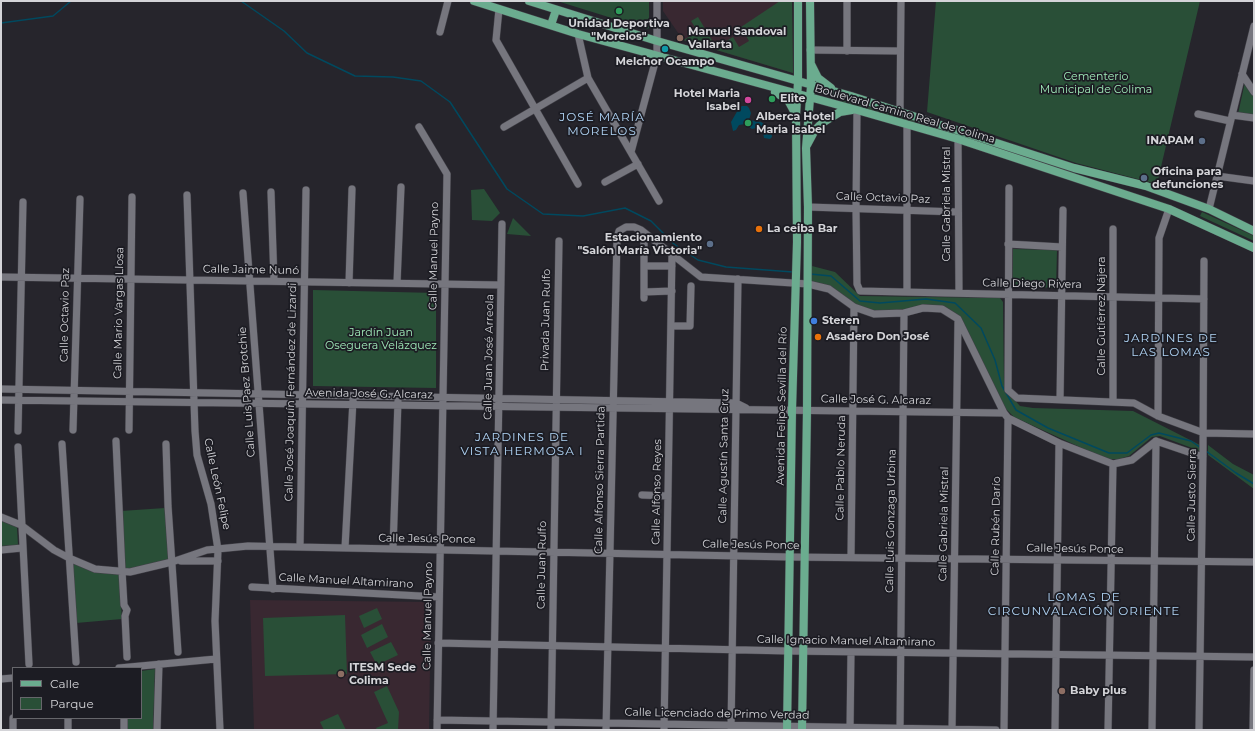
<!DOCTYPE html>
<html>
<head>
<meta charset="utf-8">
<style>
  body { margin:0 }
  #map { position:relative; width:1255px; height:731px; overflow:hidden; background:#26252c; font-family:Montserrat,sans-serif }
  canvas { display:block }
  .frame { position:absolute; inset:0; border:2px solid #d4d4d8; pointer-events:none }
  .legend { position:absolute; left:12px; top:667px; width:130px; height:52px; box-sizing:border-box; background:#1c1c23; border:1px solid #66666b; margin:0; padding:5px 7px; list-style:none; font-size:12px; color:#d4d4d8 }
  .legend li { display:flex; align-items:center; gap:8px; height:20px }
  .legend b { width:20px; border:1px solid #66666b }
</style>
</head>
<body>
<div id="map">
<canvas width="1255" height="731"></canvas>
<div class="frame"></div>
<ul class="legend">
<li><b style="height:5px;background:#6bac8f"></b>Calle</li>
<li><b style="height:11px;background:#294f37"></b>Parque</li>
</ul>
</div>
<script>
const c = document.querySelector('canvas').getContext('2d');
c.lineJoin = 'round';
function paint(path, color) {
  c.fillStyle = color;
  c.fill(path, 'evenodd');
}
function shape(rows) {
  const path = new Path2D();
  for (const r of rows) {
    path.moveTo(r[0], r[1]);
    for (let i = 2; i < r.length; i += 2) path.lineTo(r[i], r[i + 1]);
  }
  return path;
}
function strokePath(path, color, width, dash) {
  c.strokeStyle = color;
  c.lineWidth = width;
  c.lineCap = dash ? 'butt' : 'round';
  c.setLineDash(dash || []);
  c.stroke(path);
}
function label(font, color, halo, rows, align = 'center') {
  c.font = font + ' Montserrat,sans-serif';
  c.lineWidth = 3.5;
  c.setLineDash([]);
  c.textBaseline = 'middle';
  c.strokeStyle = halo;
  c.fillStyle = color;
  for (const [text, x, y, turn = 0] of rows) {
    c.save();
    c.translate(x, y);
    c.rotate((+turn || 0) * Math.PI / 180);
    c.textAlign = isNaN(turn) ? turn : align;
    if (halo) c.strokeText(text, 0, 0);
    c.fillText(text, 0, 0);
    c.restore();
  }
}
paint(shape([
  [663,1,792,1,793,73,683,40,663,11],
  [250,600,431,602,429,730,254,730]
]), '#392831');
paint(shape([
  [557,1,649,1,649,28,647,29],
  [780,1,792,1,793,73,683,40,698,32,691,21,698,17,716,47,733,37,739,47,749,41,741,27],
  [936,1,1200,1,1157,184,1076,163,927,112],
  [1245,82,1254,96,1254,116,1238,114],
  [841,100,916,119,918,121,916,123,841,102],
  [484,189,500,213,492,221,472,220,471,190],
  [1202,212,1254,236,1254,241,1200,216],
  [513,218,531,236,507,234],
  [1013,249,1057,250,1056,288,1012,286],
  [812,266,835,272,860,296,1000,298,1003,302,1004,385,1008,393,1020,406,1033,408,1133,411,1200,445,1200,451,1160,436,1152,437,1129,456,1119,459,1106,459,1014,417,1006,409,960,317,946,307,923,305,902,310,874,311,855,304,812,282],
  [313,290,436,293,436,388,313,386],
  [1208,445,1233,464,1254,475,1254,489,1208,455],
  [165,508,169,560,131,569,124,568,121,511],
  [1,521,17,527,18,545,1,546],
  [71,561,119,573,122,619,76,623],
  [377,608,382,619,364,628,359,616],
  [345,615,347,674,265,676,263,618],
  [382,624,388,637,367,648,361,635],
  [391,642,398,655,377,665,370,652],
  [155,669,153,730,127,730,127,718,141,718,141,671],
  [387,686,399,712,398,730,377,730,376,728,388,723,374,692],
  [338,714,346,730,324,730,320,722]
]), '#294f37');
paint(shape([
  [742,106,747,106,749,108,751,113,749,120,761,122,771,128,772,137,770,139,764,138,763,132,758,131,756,128,752,129,745,124,739,125,736,130,733,131,731,122,739,108]
]), '#00495f');
strokePath(shape([
  [241,1,284,31,307,53,355,76,393,77,421,81,450,102,507,189,543,214,583,216,625,208,651,221,674,244,698,260,726,267,793,272],
  [1,23,53,16,71,1],
  [810,274,831,276,860,301,880,303,926,299,955,303,981,328,995,360,1002,386,1016,410,1048,428,1109,453,1127,453,1151,435,1159,433,1191,441,1201,448],
  [1206,451,1236,473,1254,484]
]), '#00495f', 1.5);
const minor = shape([
  [499,9,496,40,578,184],
  [440,32,448,1],
  [578,34,588,78,659,201],
  [810,50,900,51],
  [847,51,847,1],
  [1242,74,1254,92],
  [857,110,856,209,857,284,860,291,1204,299],
  [900,112,901,1],
  [1198,114,1230,121],
  [1232,115,1254,118],
  [419,127,447,174,437,730],
  [504,127,588,78],
  [958,139,959,293],
  [631,152,657,55,657,1],
  [1217,176,1254,181],
  [605,182,638,164],
  [1009,188,1008,390,1017,398,1134,403,1158,416,1204,433,1254,434],
  [271,192,274,281],
  [243,193,273,589],
  [187,195,195,431,197,455,211,504,218,550,215,621,220,730],
  [808,207,958,212],
  [1209,209,1254,26],
  [1008,244,1062,247],
  [644,266,672,266],
  [1,277,501,285],
  [349,283,352,189],
  [397,283,401,187],
  [644,292,672,291],
  [907,292,907,125],
  [644,298,644,243],
  [671,326,690,326,691,286],
  [1,389,736,403,746,408],
  [1,400,1004,413],
  [1060,400,1063,210],
  [1113,402,1113,229],
  [1158,416,1159,238,1169,209],
  [73,430,80,199],
  [129,430,132,197],
  [18,431,23,202],
  [116,441,122,571,124,605,127,610,125,616,127,657],
  [62,444,76,662],
  [166,444,168,506,178,652],
  [18,447,29,664],
  [642,495,668,496],
  [1,517,21,525,54,550,69,558,95,569,130,572,172,562,207,550,248,546,790,557,1254,562],
  [300,547,306,190],
  [345,548,353,400],
  [393,549,398,401],
  [1,550,22,548],
  [851,557,854,307],
  [181,561,218,561],
  [252,587,439,597],
  [438,643,789,651,1254,657],
  [119,668,216,659],
  [1,679,13,678],
  [68,718,68,730],
  [124,718,124,730],
  [437,720,996,730],
  [13,730,13,718],
  [157,730,159,664],
  [493,730,502,224],
  [551,730,559,241],
  [606,730,617,238,619,231,626,227,634,227,641,230,701,277,808,284,829,289,854,307,874,314,904,313,923,308,942,309,958,319,1004,413,1008,418,1059,443,1113,464,1132,460,1156,441,1203,457],
  [664,730,672,255],
  [731,730,738,279],
  [850,730,851,652],
  [900,730,904,313],
  [952,730,958,322],
  [1004,730,1008,418],
  [1055,730,1059,443],
  [1108,730,1113,464],
  [1152,730,1156,441],
  [1199,730,1203,454,1204,261],
  [1253,730,1254,670]
]);
const major = shape([
  [474,1,578,34,857,110,958,139,1169,209,1254,248],
  [529,1,657,41,851,96,1074,168,1146,186,1209,209,1254,231],
  [551,25,556,10],
  [811,64,818,78,831,88],
  [775,92,788,100,795,113],
  [807,145,815,130,822,123,840,112,852,110],
  [787,730,792,410,797,242,796,116,798,82,798,1],
  [802,730,807,410,808,207,806,148,811,86,810,1]
]);
strokePath(minor, '#424148', 8);
strokePath(major, '#424148', 9);
strokePath(minor, '#76767e', 7);
strokePath(major, '#6bac8f', 8);
for (const [x, y, r, color] of [
  [619,11,4,"#2e9e5b"],
  [680,38,4,"#8d6e63"],
  [665,49,4,"#0f9aa8"],
  [772,99,4,"#2e9e5b"],
  [748,100,4,"#d1479c"],
  [748,123,4,"#2e9e5b"],
  [1202,141,4,"#5c6f8a"],
  [1144,178,4,"#5c6f8a"],
  [759,229,4,"#e8710a"],
  [710,244,4,"#5c6f8a"],
  [814,321,4,"#3f7fe0"],
  [818,337,4,"#e8710a"],
  [341,674,4,"#8d6e63"],
  [1062,691,4,"#8d6e63"]
]) {
  const dot = new Path2D();
  dot.arc(x, y, r, 0, 2 * Math.PI);
  c.fillStyle = color;
  c.fill(dot);
  strokePath(dot, '#1c1c23', 1.5);
}
label('bold 11px', '#d4d4d8', '#1c1c23', [
  ["Unidad Deportiva",619,24,"center"],
  ["\"Morelos\"",619,37,"center"],
  ["Manuel Sandoval",688,32],
  ["Vallarta",688,45],
  ["Melchor Ocampo",665,62,"center"],
  ["Hotel Maria",740,94,"right"],
  ["Isabel",740,107,"right"],
  ["Elite",780,99],
  ["Alberca Hotel",756,117],
  ["Maria Isabel",756,130],
  ["INAPAM",1194,141,"right"],
  ["Oficina para",1152,172],
  ["defunciones",1152,185],
  ["La ceiba Bar",767,229],
  ["Estacionamiento",702,238,"right"],
  ["\"Salón María Victoria\"",702,251,"right"],
  ["Steren",822,321],
  ["Asadero Don José",826,337],
  ["ITESM Sede",349,668],
  ["Colima",349,681],
  ["Baby plus",1070,691]
], 'left');
label('11px', '#a0ebb9', '#1c1c23', [
  ["Cementerio",1096,77],
  ["Municipal de Colima",1096,90],
  ["Jardín Juan",381,333],
  ["Oseguera Velázquez",381,346]
]);
label('11px', '#d4d4d8', '#1c1c23', [
  ["Boulevard Camino Real de Colima",905,114,16],
  ["Calle Octavio Paz",883,198,2],
  ["Calle Gabriela Mistral",947,204,-90],
  ["Calle Manuel Payno",434,256,-89],
  ["Calle Jaime Nunó",251,270,1],
  ["Calle Diego Rivera",1032,284,1],
  ["Calle Mario Vargas Llosa",119,313,-89],
  ["Calle Octavio Paz",65,315,-89],
  ["Calle Gutiérrez Nájera",1102,316,-90],
  ["Privada Juan Rulfo",546,320,-89],
  ["Calle Juan José Arreola",489,357,-89],
  ["Calle Luis Paez Brotchie",247,392,-94],
  ["Calle José Joaquín Fernández de Lizardi",291,392,-89],
  ["Avenida José G. Alcaraz",369,394,1],
  ["Calle José G. Alcaraz",876,400,1],
  ["Avenida Felipe Sevilla del Río",782,406,-89],
  ["Calle Agustín Santa Cruz",724,456,-89],
  ["Calle Pablo Neruda",841,468,-89],
  ["Calle Alfonso Sierra Partida",600,480,-89],
  ["Calle León Felipe",217,484,78],
  ["Calle Alfonso Reyes",657,492,-89],
  ["Calle Justo Sierra",1192,495,-89],
  ["Calle Luis Gonzaga Urbina",891,521,-89],
  ["Calle Gabriela Mistral",944,524,-89],
  ["Calle Rubén Darío",996,526,-89],
  ["Calle Jesús Ponce",427,539,1],
  ["Calle Jesús Ponce",751,545,1],
  ["Calle Jesús Ponce",1075,549,1],
  ["Calle Juan Rulfo",542,565,-89],
  ["Calle Manuel Altamirano",346,581,3],
  ["Calle Manuel Payno",428,616,-89],
  ["Calle Ignacio Manuel Altamirano",846,641,1],
  ["Calle Licenciado de Primo Verdad",717,714,1]
]);
c.letterSpacing = '1px';
label('12px', '#b1d5f6', '#1c1c23', [
  ["JOSÉ MARÍA",602,117],
  ["MORELOS",602,131],
  ["JARDINES DE",1171,338],
  ["LAS LOMAS",1171,352],
  ["JARDINES DE",522,437],
  ["VISTA HERMOSA I",522,451],
  ["LOMAS DE",1084,597],
  ["CIRCUNVALACIÓN ORIENTE",1084,611]
]);
c.letterSpacing = '0px';
</script>
</body>
</html>
